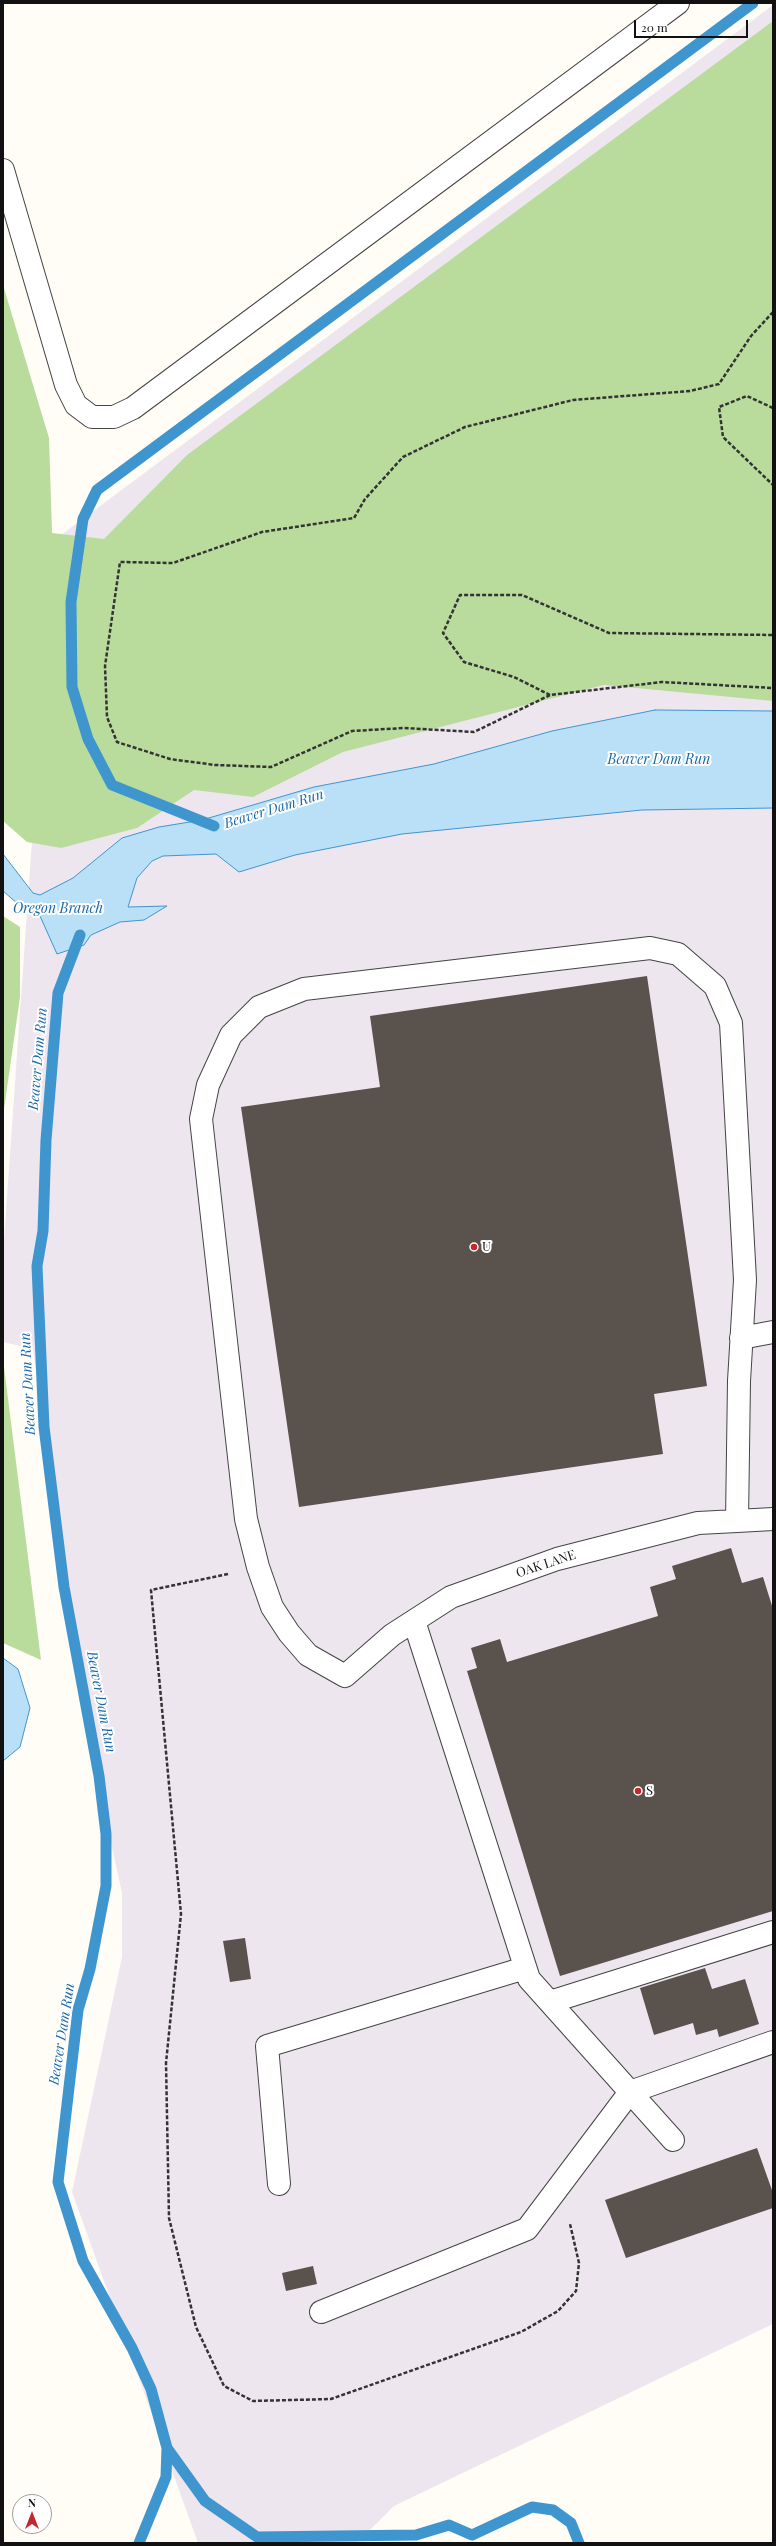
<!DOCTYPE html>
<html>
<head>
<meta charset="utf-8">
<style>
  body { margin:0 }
  #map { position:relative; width:776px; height:2546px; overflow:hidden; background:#fffdf5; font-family:"Playfair Display",serif }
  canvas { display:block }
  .frame { position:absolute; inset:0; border:4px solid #111; pointer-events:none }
  .north { position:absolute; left:12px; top:2494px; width:40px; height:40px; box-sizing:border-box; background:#fff; border:1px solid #a0a0a0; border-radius:50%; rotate:0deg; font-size:11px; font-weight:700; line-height:16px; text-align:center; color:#111 }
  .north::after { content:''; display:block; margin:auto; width:14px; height:18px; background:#c4262e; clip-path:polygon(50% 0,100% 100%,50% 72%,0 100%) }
  .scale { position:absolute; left:634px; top:20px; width:114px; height:18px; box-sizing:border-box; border:2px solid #111; border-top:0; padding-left:5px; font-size:12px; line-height:14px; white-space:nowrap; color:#111; -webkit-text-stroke:3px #fff; paint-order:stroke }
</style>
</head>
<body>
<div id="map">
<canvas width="776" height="2546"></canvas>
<div class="frame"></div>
<div class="north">N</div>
<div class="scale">20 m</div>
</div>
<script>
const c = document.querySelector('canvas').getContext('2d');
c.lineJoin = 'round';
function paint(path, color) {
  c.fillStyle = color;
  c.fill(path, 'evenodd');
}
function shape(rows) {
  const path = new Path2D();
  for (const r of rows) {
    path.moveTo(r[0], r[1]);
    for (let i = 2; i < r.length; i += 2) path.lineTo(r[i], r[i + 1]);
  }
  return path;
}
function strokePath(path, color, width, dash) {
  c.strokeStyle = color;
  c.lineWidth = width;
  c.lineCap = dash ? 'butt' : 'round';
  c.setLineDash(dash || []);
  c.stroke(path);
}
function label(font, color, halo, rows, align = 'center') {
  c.font = font + ' "Playfair Display",serif';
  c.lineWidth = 4;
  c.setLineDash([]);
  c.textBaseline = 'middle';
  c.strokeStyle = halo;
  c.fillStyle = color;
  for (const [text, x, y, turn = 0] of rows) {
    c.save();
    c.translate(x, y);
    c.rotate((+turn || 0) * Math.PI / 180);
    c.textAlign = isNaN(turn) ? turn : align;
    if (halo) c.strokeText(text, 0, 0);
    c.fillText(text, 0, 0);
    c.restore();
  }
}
paint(shape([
  [773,5,773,2324,394,2506,357,2543,198,2543,72,2192,122,1957,122,1893,85,1725,33,1349,3,1342,3,1254,53,541]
]), '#eee6ef');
paint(shape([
  [773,21,773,701,604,685,343,752,253,797,194,790,137,828,61,848,27,842,3,821,3,285,49,438,52,533,104,539,187,455],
  [3,916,20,927,20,997,4,1109,3,1197],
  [3,1359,41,1660,3,1643]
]), '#b9dc9c');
const water = shape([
  [655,710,773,711,773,808,642,810,402,834,295,855,239,872,216,854,163,856,152,861,137,878,128,907,167,906,144,920,120,922,91,935,84,945,57,954,40,916,26,911,3,891,3,854,33,893,40,895,73,878,122,838,159,827,202,820,314,787,434,764,552,731,655,710],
  [3,1658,18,1669,30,1708,20,1747,3,1761,3,1658]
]);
paint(water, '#b9e0f7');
strokePath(water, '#3f96cf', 1);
strokePath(shape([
  [214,826,112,785,88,739,72,687,71,602,83,519,97,490,753,3],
  [80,935,58,993,46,1140,43,1231,37,1266,44,1427,64,1587,99,1776,106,1834,106,1886,90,1969,78,2010,58,2182,83,2261,132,2348,151,2389,167,2448,166,2477,139,2543],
  [167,2448,205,2501,257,2537,416,2535,449,2525,472,2535,532,2507,553,2510,571,2523,579,2543]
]), '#3f96cf', 11);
paint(shape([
  [647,976,707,1386,654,1394,663,1454,299,1507,241,1107,380,1087,370,1016],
  [731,1548,742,1583,763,1577,773,1609,773,1911,560,1976,467,1671,477,1668,471,1648,500,1639,507,1662,658,1616,650,1587,676,1579,672,1566],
  [245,1938,251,1979,230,1982,223,1941],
  [705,1968,712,1989,745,1979,759,2024,719,2037,717,2029,696,2035,693,2023,654,2035,640,1988],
  [757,2148,773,2193,773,2208,626,2258,605,2200],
  [313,2266,317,2284,286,2291,282,2273]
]), '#5a524d');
const minor = shape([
  [3,170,66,385,76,405,92,417,114,417,133,408,678,3],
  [741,1338,773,1332],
  [737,1521,739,1381,745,1280,731,1023,715,986,678,954,650,948,304,989,259,1007,231,1035,208,1085,201,1119,246,1519,258,1567,272,1607,289,1633,308,1655,345,1676,392,1635,451,1597,557,1559,698,1523,737,1521,773,1519],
  [414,1621,529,1979,673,2140],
  [550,2002,773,1932],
  [279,2184,267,2046,525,1968],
  [321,2312,527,2229,630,2092,773,2042]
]);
strokePath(minor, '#444', 24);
strokePath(shape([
  [773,312,751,336,719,384,690,391,573,400,465,427,403,457,365,499,354,518,262,532,173,563,120,562,105,666,107,717,117,742,170,759,215,765,271,767,352,731,404,728,474,732,550,695,662,682,773,688],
  [773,408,747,396,719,407,723,437,773,485],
  [550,695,514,677,464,662,443,633,460,595,522,595,609,633,773,635],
  [228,1574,151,1590,181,1914,166,2063,169,2218,196,2327,224,2386,253,2401,331,2399,521,2332,558,2311,576,2291,579,2263,570,2224]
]), '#333', 2.5, [4, 2]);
strokePath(minor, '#fff', 22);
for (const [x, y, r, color] of [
  [474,1247,4,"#c4262e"],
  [638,1791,4,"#c4262e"]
]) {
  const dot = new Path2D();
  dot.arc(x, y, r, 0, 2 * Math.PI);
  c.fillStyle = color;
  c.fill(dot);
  strokePath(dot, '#fff', 1.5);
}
label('13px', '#111', '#fff', [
  ["U",482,1247],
  ["S",646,1791]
], 'left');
label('13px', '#111', '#fff', [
  ["OAK LANE",546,1564,-18]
]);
label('italic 14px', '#1768a6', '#fff', [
  ["Beaver Dam Run",659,760],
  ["Beaver Dam Run",274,809,-17],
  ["Oregon Branch",58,909],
  ["Beaver Dam Run",38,1059,-85],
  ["Beaver Dam Run",28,1384,-93],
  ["Beaver Dam Run",101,1702,79],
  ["Beaver Dam Run",62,2034,-81]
]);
</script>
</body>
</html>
